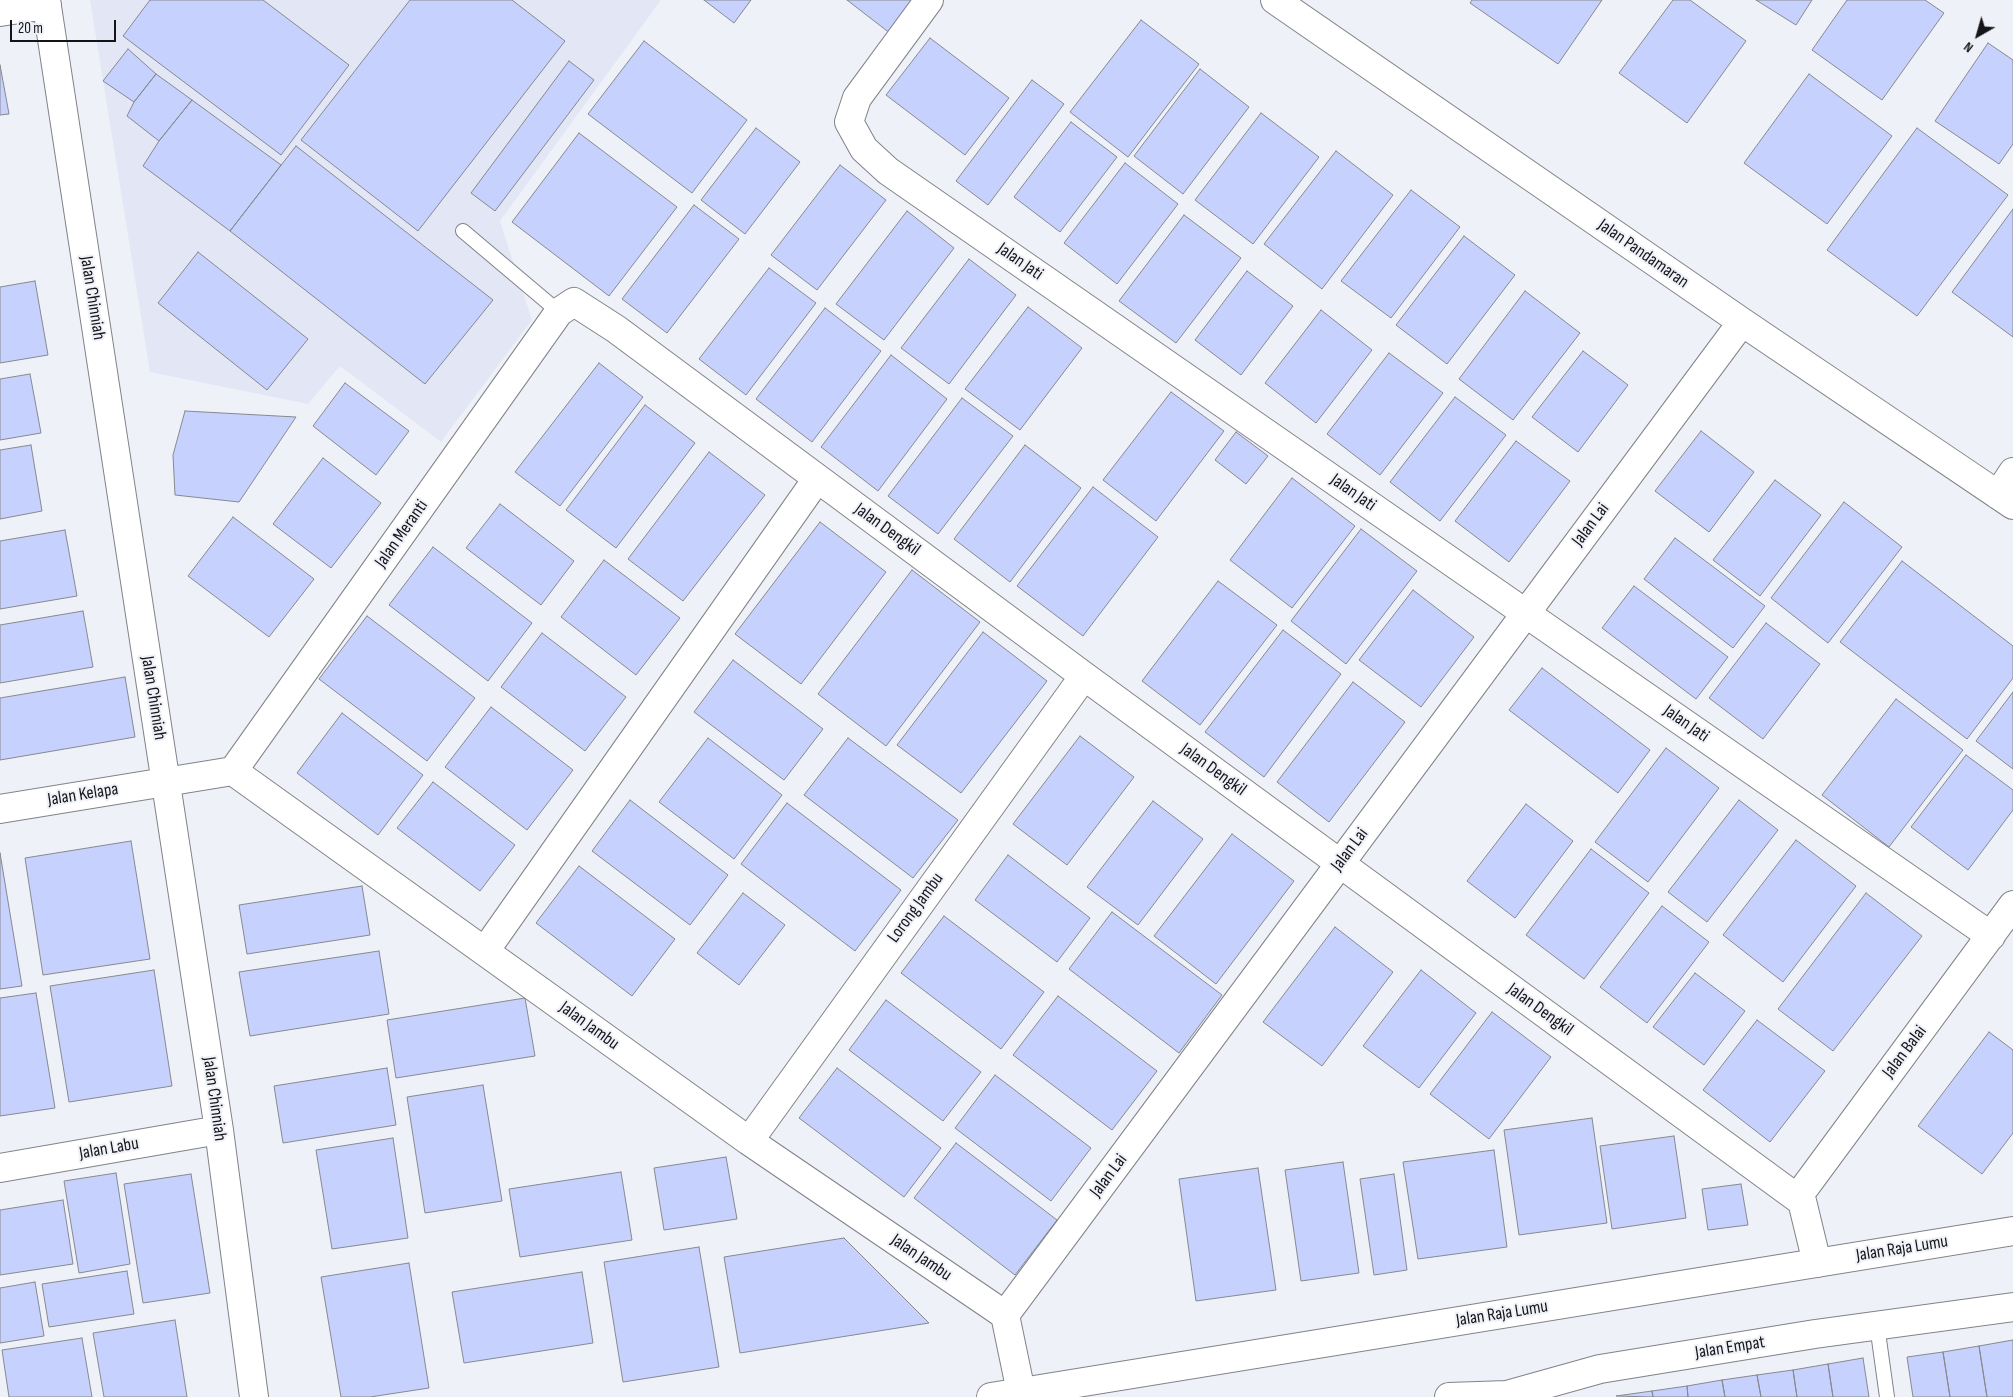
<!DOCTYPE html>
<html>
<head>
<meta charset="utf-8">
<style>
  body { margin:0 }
  #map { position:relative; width:2013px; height:1397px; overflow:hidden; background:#eff1f8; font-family:"Sofia Sans Condensed",sans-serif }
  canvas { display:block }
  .north { position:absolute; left:1953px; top:10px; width:50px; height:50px; -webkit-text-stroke:4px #eff1f8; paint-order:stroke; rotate:218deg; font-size:14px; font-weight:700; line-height:20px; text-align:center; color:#151518 }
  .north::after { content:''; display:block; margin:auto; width:18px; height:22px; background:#151518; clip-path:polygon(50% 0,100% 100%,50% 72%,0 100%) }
  .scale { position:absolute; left:10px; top:20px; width:106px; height:22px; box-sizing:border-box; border:2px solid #151518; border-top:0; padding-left:6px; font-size:15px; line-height:18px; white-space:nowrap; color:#151518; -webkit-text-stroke:4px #eff1f8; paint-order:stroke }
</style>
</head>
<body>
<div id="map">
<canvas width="2013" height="1397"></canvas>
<div class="north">N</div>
<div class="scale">20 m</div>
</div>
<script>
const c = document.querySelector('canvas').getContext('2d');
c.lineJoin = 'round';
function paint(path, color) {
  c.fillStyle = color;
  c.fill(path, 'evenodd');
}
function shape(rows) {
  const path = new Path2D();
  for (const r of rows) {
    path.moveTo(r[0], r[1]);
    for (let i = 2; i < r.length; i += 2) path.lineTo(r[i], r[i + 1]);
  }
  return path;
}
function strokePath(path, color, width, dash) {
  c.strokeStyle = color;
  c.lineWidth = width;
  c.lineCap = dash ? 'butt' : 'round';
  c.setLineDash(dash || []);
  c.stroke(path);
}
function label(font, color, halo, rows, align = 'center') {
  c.font = font + ' "Sofia Sans Condensed",sans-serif';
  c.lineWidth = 4;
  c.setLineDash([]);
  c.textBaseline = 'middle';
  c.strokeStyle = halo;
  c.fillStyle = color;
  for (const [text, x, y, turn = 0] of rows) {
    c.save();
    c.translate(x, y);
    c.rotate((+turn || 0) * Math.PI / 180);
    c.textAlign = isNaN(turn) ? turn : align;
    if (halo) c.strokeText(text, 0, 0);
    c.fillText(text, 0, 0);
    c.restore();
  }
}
paint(shape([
  [90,0,661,0,500,221,532,320,441,442,340,366,308,404,150,372]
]), '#e3e7f5');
const building = shape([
  [150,0,263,0,349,65,281,155,123,36,150,0],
  [410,0,512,0,565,41,418,231,301,140,410,0],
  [704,0,751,0,734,23,704,0],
  [847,0,917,0,891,34,847,0],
  [1472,0,1602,0,1558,64,1470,3,1472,0],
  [1673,0,1690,0,1746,41,1687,123,1619,73,1673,0],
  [1756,0,1812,0,1796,25,1756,0],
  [1847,0,1925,0,1944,13,1882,100,1812,50,1847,0],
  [1141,20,1199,64,1128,157,1070,112,1141,20],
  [930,38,1009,98,965,155,886,95,930,38],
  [644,41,747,120,692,193,588,114,644,41],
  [1988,43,2013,60,2013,144,1999,164,1935,121,1988,43],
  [128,49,156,74,134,102,103,81,128,49],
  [569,61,594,80,495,211,471,193,569,61],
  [0,65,9,114,0,115,0,65],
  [1200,69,1249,107,1183,194,1134,156,1200,69],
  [156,74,192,100,159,141,127,116,134,102,156,74],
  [1809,74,1892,136,1827,224,1744,163,1809,74],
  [1032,80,1064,104,988,205,956,181,1032,80],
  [192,100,281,165,230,231,143,166,159,141,192,100],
  [1261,113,1319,157,1253,244,1195,200,1261,113],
  [1071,122,1117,157,1060,232,1014,197,1071,122],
  [756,128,800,162,745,234,701,200,756,128],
  [1917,128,2008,195,1917,316,1827,250,1917,128],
  [579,133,677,207,609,296,512,222,579,133],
  [296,146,493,300,425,384,230,231,296,146],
  [1336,151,1393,195,1322,289,1264,244,1336,151],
  [1125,163,1178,204,1117,284,1064,243,1125,163],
  [840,165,886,200,817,290,771,255,840,165],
  [1411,190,1460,227,1391,318,1341,281,1411,190],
  [694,205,739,239,667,333,622,299,694,205],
  [2013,209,2013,337,1952,292,2013,209],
  [907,211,954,248,884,340,836,304,907,211],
  [1184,215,1241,258,1176,343,1119,301,1184,215],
  [1464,236,1515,275,1447,364,1396,325,1464,236],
  [198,252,308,339,267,390,158,303,198,252],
  [969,259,1016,295,949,384,901,348,969,259],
  [769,268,816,303,746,395,699,359,769,268],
  [1247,271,1293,306,1241,375,1195,340,1247,271],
  [35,281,48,355,0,363,0,287,35,281],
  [1525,291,1580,333,1513,420,1459,379,1525,291],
  [1028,307,1082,348,1020,430,965,389,1028,307],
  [825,308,881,351,812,442,756,399,825,308],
  [1321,310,1372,350,1316,423,1265,383,1321,310],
  [1583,351,1628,385,1578,452,1532,417,1583,351],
  [1389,353,1443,393,1380,475,1327,434,1389,353],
  [891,355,947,399,878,491,821,447,891,355],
  [599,363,643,397,560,506,515,472,599,363],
  [30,374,41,433,0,440,0,379,30,374],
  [345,383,409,431,376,475,313,426,345,383],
  [1171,392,1224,431,1156,521,1103,480,1171,392],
  [1455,397,1506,435,1440,521,1390,482,1455,397],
  [962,398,1013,436,938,534,888,496,962,398],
  [645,405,695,443,616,548,566,510,645,405],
  [185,411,296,417,239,502,175,495,173,455,185,411],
  [1701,431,1754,472,1709,532,1655,491,1701,431],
  [1236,432,1268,456,1246,484,1215,460,1236,432],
  [1516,441,1570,481,1509,562,1455,521,1516,441],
  [31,445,42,511,0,519,0,450,31,445],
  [1025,445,1081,488,1010,582,954,539,1025,445],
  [709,452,765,495,683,601,628,559,709,452],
  [323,458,381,503,331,568,273,524,323,458],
  [1292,478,1355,526,1292,608,1230,560,1292,478],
  [1775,480,1821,515,1760,596,1713,560,1775,480],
  [1093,487,1158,537,1083,636,1017,586,1093,487],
  [1844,502,1902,547,1828,643,1771,598,1844,502],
  [500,504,574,561,541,605,466,548,500,504],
  [233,517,314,579,269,637,188,576,233,517],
  [820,522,886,572,801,684,735,634,820,522],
  [1361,529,1417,571,1346,664,1291,621,1361,529],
  [65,530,77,596,0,609,0,541,65,530],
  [1675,538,1765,606,1733,648,1644,579,1675,538],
  [433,547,532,623,488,681,389,605,433,547],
  [604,560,680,618,636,675,561,617,604,560],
  [1902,561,2013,646,2013,678,1967,739,1840,642,1902,561],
  [912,570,980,622,886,746,818,694,912,570],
  [1218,581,1277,625,1200,725,1142,681,1218,581],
  [1634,586,1728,657,1696,699,1602,628,1634,586],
  [1413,590,1474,637,1421,707,1359,660,1413,590],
  [83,611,93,667,0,683,0,625,83,611],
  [367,616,475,698,427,761,319,679,367,616],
  [1766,623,1820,664,1763,739,1709,698,1766,623],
  [1283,630,1341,674,1264,777,1205,732,1283,630],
  [983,632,1047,681,961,793,897,745,983,632],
  [542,633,626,697,585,751,501,687,542,633],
  [733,660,823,729,784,780,694,712,733,660],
  [1542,668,1650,750,1618,793,1509,710,1542,668],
  [125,677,135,737,0,760,0,698,125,677],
  [1353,682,1405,722,1329,822,1277,782,1353,682],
  [2013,692,2013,769,1976,741,2013,692],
  [1896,699,1963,750,1889,847,1822,795,1896,699],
  [491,707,573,770,527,830,445,767,491,707],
  [342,713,423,775,378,835,297,773,342,713],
  [1080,736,1134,777,1067,865,1013,824,1080,736],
  [708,738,782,795,734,859,659,802,708,738],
  [848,738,958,820,913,878,804,795,848,738],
  [1666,748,1719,788,1648,882,1595,842,1666,748],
  [1966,755,2013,790,2013,810,1968,870,1911,827,1966,755],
  [433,782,515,845,480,891,397,828,433,782],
  [630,800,728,875,690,925,592,851,630,800],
  [1739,800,1778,830,1707,922,1668,892,1739,800],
  [1153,801,1203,839,1138,925,1087,887,1153,801],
  [787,803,901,890,855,951,741,864,787,803],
  [1526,804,1573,841,1515,918,1467,881,1526,804],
  [1232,834,1294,881,1216,984,1154,936,1232,834],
  [1796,840,1856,886,1783,982,1723,935,1796,840],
  [131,841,150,959,43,975,25,858,131,841],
  [1591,849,1649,893,1584,979,1526,935,1591,849],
  [0,853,22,986,0,989,0,853],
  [1008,855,1090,918,1057,962,975,900,1008,855],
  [579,866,675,939,632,996,536,923,579,866],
  [362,886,370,935,247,954,239,905,362,886],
  [743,893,785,925,739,985,697,953,743,893],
  [1866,893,1922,936,1833,1051,1778,1009,1866,893],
  [1662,906,1709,942,1647,1023,1600,987,1662,906],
  [1112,912,1222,995,1179,1053,1069,969,1112,912],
  [944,916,1044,992,1001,1049,901,973,944,916],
  [1335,927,1393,972,1322,1066,1263,1022,1335,927],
  [379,951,389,1014,250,1036,239,972,379,951],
  [154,970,172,1086,69,1102,50,986,154,970],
  [1421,970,1476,1013,1419,1088,1363,1046,1421,970],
  [1695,973,1745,1011,1704,1065,1653,1027,1695,973],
  [36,993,55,1108,0,1116,0,998,36,993],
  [1058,996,1157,1071,1112,1130,1013,1055,1058,996],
  [525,998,535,1056,396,1078,387,1020,525,998],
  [886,1000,981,1072,943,1121,849,1050,886,1000],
  [1492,1012,1551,1057,1489,1139,1430,1094,1492,1012],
  [1757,1020,1825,1071,1770,1142,1703,1090,1757,1020],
  [1989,1032,2013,1050,2013,1133,1982,1174,1918,1126,1989,1032],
  [387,1068,396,1125,283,1143,274,1086,387,1068],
  [837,1068,941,1148,904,1197,799,1118,837,1068],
  [995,1075,1091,1148,1051,1201,955,1128,995,1075],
  [483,1085,502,1201,425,1213,407,1097,483,1085],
  [1592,1118,1607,1223,1519,1235,1504,1130,1592,1118],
  [1674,1136,1686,1218,1612,1229,1600,1146,1674,1136],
  [393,1138,408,1238,332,1249,316,1150,393,1138],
  [956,1143,1057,1220,1015,1275,914,1198,956,1143],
  [1494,1150,1507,1247,1418,1259,1403,1162,1494,1150],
  [726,1157,737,1219,664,1230,654,1168,726,1157],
  [1343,1162,1359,1273,1301,1281,1285,1170,1343,1162],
  [1258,1168,1276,1290,1196,1301,1179,1179,1258,1168],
  [621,1172,632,1240,520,1257,509,1189,621,1172],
  [116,1173,130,1264,79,1273,64,1181,116,1173],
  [191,1174,210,1293,143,1303,124,1184,191,1174],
  [1394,1174,1407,1270,1374,1275,1360,1179,1394,1174],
  [1741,1184,1748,1225,1708,1230,1702,1189,1741,1184],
  [63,1200,73,1264,0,1275,0,1210,63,1200],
  [844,1238,929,1323,740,1353,724,1257,844,1238],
  [699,1247,719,1367,623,1382,604,1262,699,1247],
  [409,1263,429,1388,370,1397,341,1397,321,1277,409,1263],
  [127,1271,134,1314,49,1327,42,1284,127,1271],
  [582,1272,593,1343,464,1363,452,1292,582,1272],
  [35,1282,44,1336,0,1343,0,1288,35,1282],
  [175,1320,187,1397,104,1397,93,1333,175,1320],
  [82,1338,92,1397,9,1397,2,1350,82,1338],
  [2013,1340,2013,1397,1987,1397,1979,1346,2013,1340],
  [1979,1346,1987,1397,1950,1397,1943,1352,1979,1346],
  [1943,1352,1950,1397,1913,1397,1907,1357,1943,1352],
  [1863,1358,1869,1397,1833,1397,1828,1364,1863,1358],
  [1828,1364,1833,1397,1797,1397,1793,1370,1828,1364],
  [1793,1370,1797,1397,1761,1397,1757,1375,1793,1370],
  [1757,1375,1761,1397,1725,1397,1722,1380,1757,1375],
  [1722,1380,1725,1397,1688,1397,1687,1386,1722,1380],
  [1687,1386,1688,1397,1653,1397,1652,1391,1687,1386],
  [1652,1391,1653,1397,1616,1396,1652,1391]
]);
paint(building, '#c6d1fe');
strokePath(building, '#87898f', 1);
const service = shape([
  [463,231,559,312],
  [1877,1325,1887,1397]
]);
const minor = shape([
  [46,0,219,1130,254,1397],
  [929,0,857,98,849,122,864,149,888,171,1991,936],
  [1275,0,1742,322,2013,505],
  [0,12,47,5],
  [1998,495,2013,472],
  [233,771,559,312,574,302,616,329,1084,676,1797,1198,1802,1201,1817,1263],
  [0,809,233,771,749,1141,1005,1315],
  [485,951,817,479],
  [749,1141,1084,676],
  [0,1168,219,1130],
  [1797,1198,2013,905],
  [1021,1392,1005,1315,1742,322],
  [1449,1397,1507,1395,1600,1369,1815,1334,2013,1307]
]);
const tertiary = shape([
  [991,1397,2013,1231]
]);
strokePath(service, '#818389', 16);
strokePath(minor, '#818389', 30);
strokePath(tertiary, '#818389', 30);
strokePath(service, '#fff', 14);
strokePath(minor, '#fff', 28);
strokePath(tertiary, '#fff', 28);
label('18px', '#151518', '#eff1f8', [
  ["Jalan Pandamaran",1643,254,35],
  ["Jalan Jati",1020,262,35],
  ["Jalan Chinniah",92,298,81],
  ["Jalan Jati",1353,493,35],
  ["Jalan Lai",1591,525,-53],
  ["Jalan Dengkil",887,530,36],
  ["Jalan Meranti",402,534,-55],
  ["Jalan Chinniah",153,698,81],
  ["Jalan Jati",1686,724,35],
  ["Jalan Dengkil",1213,770,36],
  ["Jalan Kelapa",83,795,-9],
  ["Jalan Lai",1350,850,-53],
  ["Lorong Jambu",916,908,-54],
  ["Jalan Dengkil",1540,1010,36],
  ["Jalan Jambu",589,1026,36],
  ["Jalan Balai",1905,1052,-53],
  ["Jalan Chinniah",214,1099,82],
  ["Jalan Labu",109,1149,-10],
  ["Jalan Lai",1109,1176,-53],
  ["Jalan Raja Lumu",1902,1249,-9],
  ["Jalan Jambu",921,1258,34],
  ["Jalan Raja Lumu",1502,1314,-9],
  ["Jalan Empat",1730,1348,-9]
]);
</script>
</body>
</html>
